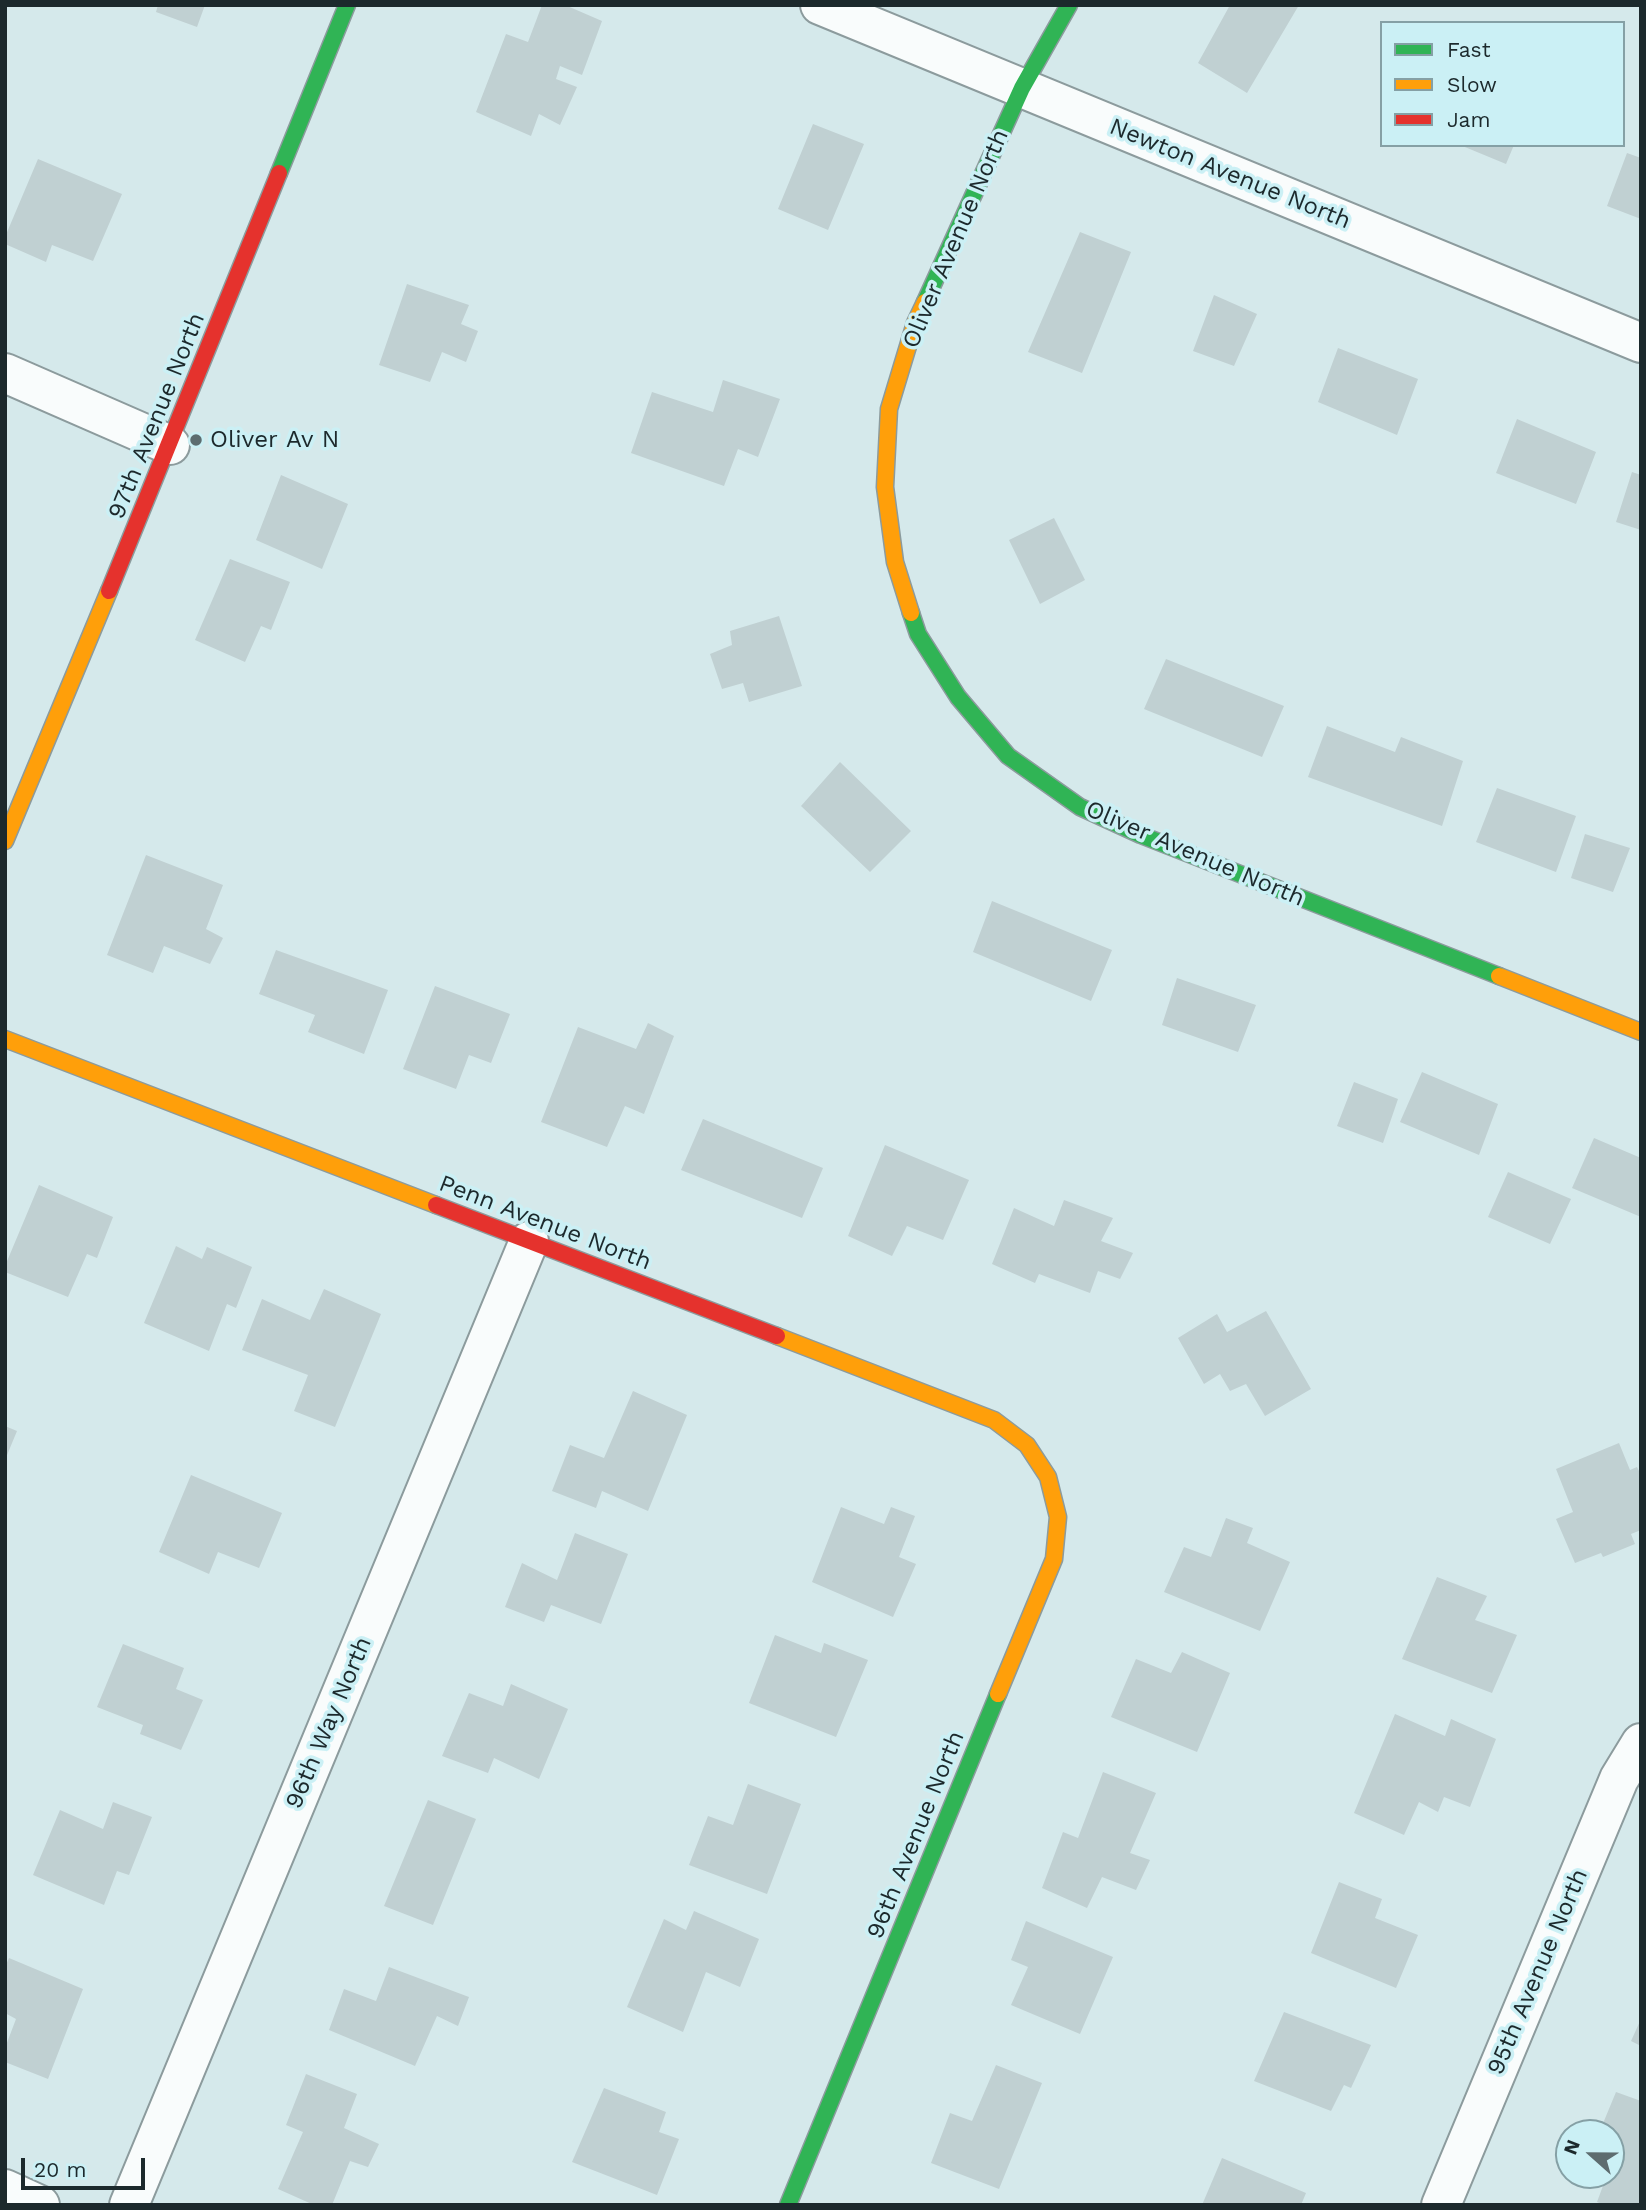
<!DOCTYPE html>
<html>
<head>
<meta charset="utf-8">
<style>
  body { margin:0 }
  #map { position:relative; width:1646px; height:2210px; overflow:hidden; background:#d5e9eb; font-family:"Work Sans",sans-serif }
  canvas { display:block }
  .frame { position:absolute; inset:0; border:7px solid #1c292c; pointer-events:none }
  .legend { position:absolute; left:1380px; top:21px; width:245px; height:126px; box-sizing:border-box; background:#cbf0f5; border:2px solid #85a0a5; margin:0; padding:9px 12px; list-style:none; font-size:21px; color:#1c292c }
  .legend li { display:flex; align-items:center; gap:14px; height:35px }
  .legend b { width:35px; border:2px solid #85a0a5 }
  .north { position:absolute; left:1555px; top:2119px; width:70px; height:70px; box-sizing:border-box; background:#cbf0f5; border:2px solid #85a0a5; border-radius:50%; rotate:291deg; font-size:19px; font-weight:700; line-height:28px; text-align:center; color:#1c292c }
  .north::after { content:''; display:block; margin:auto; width:24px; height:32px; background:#5d6c6f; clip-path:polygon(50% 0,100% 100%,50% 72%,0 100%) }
  .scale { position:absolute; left:21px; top:2158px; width:124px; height:32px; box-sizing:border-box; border:4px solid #1c292c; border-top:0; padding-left:9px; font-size:21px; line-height:24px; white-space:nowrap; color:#1c292c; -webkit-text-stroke:5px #cbf0f5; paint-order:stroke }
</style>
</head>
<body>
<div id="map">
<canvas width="1646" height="2210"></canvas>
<div class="frame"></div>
<ul class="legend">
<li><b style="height:9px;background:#30b455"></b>Fast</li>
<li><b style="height:9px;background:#ff9f0a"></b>Slow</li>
<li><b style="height:9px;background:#e5322d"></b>Jam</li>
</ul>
<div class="north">N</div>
<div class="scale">20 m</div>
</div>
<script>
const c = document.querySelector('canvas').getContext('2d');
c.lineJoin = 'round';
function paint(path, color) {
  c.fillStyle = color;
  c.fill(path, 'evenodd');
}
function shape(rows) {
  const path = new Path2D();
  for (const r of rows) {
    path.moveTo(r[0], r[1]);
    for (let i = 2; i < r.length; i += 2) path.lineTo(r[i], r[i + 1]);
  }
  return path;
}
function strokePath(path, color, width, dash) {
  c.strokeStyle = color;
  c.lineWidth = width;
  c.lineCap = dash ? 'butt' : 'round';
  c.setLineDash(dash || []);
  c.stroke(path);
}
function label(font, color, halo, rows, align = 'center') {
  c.font = font + ' "Work Sans",sans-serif';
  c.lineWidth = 7;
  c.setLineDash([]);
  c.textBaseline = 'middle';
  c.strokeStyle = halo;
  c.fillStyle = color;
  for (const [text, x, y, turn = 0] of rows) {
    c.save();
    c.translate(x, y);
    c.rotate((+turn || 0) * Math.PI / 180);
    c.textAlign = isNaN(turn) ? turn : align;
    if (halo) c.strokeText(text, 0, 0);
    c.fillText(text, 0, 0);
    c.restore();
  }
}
paint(shape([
  [158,5,205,5,197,27,156,12],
  [542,5,565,5,602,21,582,75,560,66,556,79,577,87,560,125,539,114,531,136,476,112,506,34,528,42],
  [1230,5,1299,5,1247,93,1198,63],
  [813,124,864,144,828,230,778,209],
  [1460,145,1514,145,1506,164],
  [1627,153,1641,158,1641,219,1607,206],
  [38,159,122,194,93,261,52,245,46,262,5,244,5,237],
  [1080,232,1131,252,1082,373,1028,352],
  [407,284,469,305,461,324,478,331,466,362,442,352,430,382,379,365],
  [1214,295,1257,314,1234,366,1193,351],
  [1338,348,1418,379,1397,435,1318,402],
  [723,380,780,399,758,457,738,449,724,486,631,453,652,392,713,412],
  [1517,419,1596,452,1576,504,1496,473],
  [1632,472,1641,475,1641,530,1616,522],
  [281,475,348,504,322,569,256,540],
  [1054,518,1085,580,1040,604,1009,540],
  [230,559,290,582,271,630,261,626,245,662,195,640],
  [779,616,802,686,749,702,743,683,722,689,710,654,732,645,730,631],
  [1166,659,1284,706,1262,757,1144,709],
  [1327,726,1395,752,1401,737,1463,761,1442,826,1308,777],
  [840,762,911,831,870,872,801,806],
  [1497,788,1576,816,1556,872,1476,842],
  [1585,834,1630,848,1613,892,1571,878],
  [146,855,223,885,206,929,223,938,210,964,164,946,153,973,107,955],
  [992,901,1112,950,1091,1001,973,952],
  [276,950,388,990,364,1054,308,1032,315,1015,259,994],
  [1177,978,1256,1005,1238,1052,1162,1025],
  [435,986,510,1014,491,1063,469,1055,456,1089,403,1069],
  [648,1023,674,1036,644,1114,625,1106,607,1147,541,1122,578,1027,636,1049],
  [1422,1072,1498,1104,1479,1155,1400,1122],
  [1354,1082,1398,1099,1383,1143,1337,1126],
  [703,1119,823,1168,802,1218,681,1170],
  [1594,1138,1641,1158,1641,1217,1572,1188],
  [885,1145,969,1180,943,1240,907,1226,892,1256,848,1236],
  [1508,1172,1571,1199,1550,1244,1488,1217],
  [39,1185,113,1217,97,1258,87,1254,68,1297,5,1272,5,1266],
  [1064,1200,1113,1218,1101,1241,1133,1253,1120,1279,1098,1271,1090,1293,1039,1274,1035,1283,992,1264,1014,1208,1054,1226],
  [176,1246,202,1259,207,1247,252,1267,236,1308,227,1304,209,1351,144,1323],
  [324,1289,381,1314,335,1427,294,1411,308,1375,242,1350,262,1299,310,1320],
  [1266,1311,1311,1389,1265,1416,1246,1384,1230,1391,1220,1374,1204,1384,1178,1338,1217,1314,1227,1332],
  [633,1391,687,1415,648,1511,602,1491,596,1508,552,1491,570,1445,604,1458],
  [5,1426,17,1431,5,1460],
  [1619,1443,1630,1470,1637,1467,1641,1475,1641,1530,1631,1534,1635,1544,1603,1557,1601,1553,1575,1563,1556,1519,1573,1512,1556,1469],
  [191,1475,282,1513,259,1568,218,1552,209,1574,159,1552],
  [841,1507,884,1524,891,1507,915,1516,899,1557,916,1564,893,1617,812,1582],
  [1226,1518,1253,1528,1247,1543,1290,1562,1260,1631,1164,1592,1184,1547,1211,1557],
  [575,1533,628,1554,601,1624,551,1605,544,1622,505,1607,522,1563,557,1580],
  [1437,1577,1487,1596,1475,1620,1517,1635,1492,1693,1402,1659],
  [775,1635,821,1653,824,1643,868,1660,836,1737,749,1703],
  [123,1644,184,1668,176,1689,203,1700,181,1750,140,1734,143,1725,97,1707],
  [1182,1652,1230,1673,1197,1752,1111,1717,1136,1659,1171,1673],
  [511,1684,568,1709,539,1779,494,1758,488,1773,442,1756,469,1693,503,1706],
  [1395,1714,1445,1736,1451,1719,1496,1739,1470,1807,1444,1797,1438,1812,1419,1802,1404,1835,1354,1813],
  [1103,1772,1156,1793,1130,1853,1150,1860,1136,1890,1102,1877,1087,1908,1042,1888,1063,1832,1078,1838],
  [748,1784,801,1804,767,1894,689,1865,708,1816,733,1825],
  [428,1800,476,1819,433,1925,384,1906],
  [113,1802,152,1817,129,1875,117,1871,104,1905,33,1875,60,1810,103,1829],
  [1339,1882,1382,1899,1375,1918,1418,1935,1396,1988,1311,1953],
  [694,1911,759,1939,740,1987,706,1972,683,2032,627,2007,664,1919,686,1930],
  [1026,1921,1113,1957,1080,2034,1011,2005,1028,1967,1011,1960],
  [9,1958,83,1989,48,2079,5,2062,5,2048,16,2019,5,2013,5,1967],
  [389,1967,469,1997,458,2026,437,2016,415,2066,329,2030,344,1989,376,2001],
  [1284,2012,1371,2045,1351,2088,1344,2085,1331,2111,1254,2081],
  [1641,2019,1641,2046,1631,2041],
  [996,2065,1042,2083,999,2189,931,2163,950,2113,972,2121],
  [306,2074,357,2094,344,2128,379,2144,368,2167,350,2161,332,2205,314,2205,278,2189,303,2132,286,2125],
  [604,2088,666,2112,659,2132,679,2139,657,2195,572,2162],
  [1616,2092,1641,2101,1641,2205,1604,2205,1597,2202,1607,2175,1611,2175,1611,2133,1599,2133],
  [1222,2158,1306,2193,1301,2205,1202,2205]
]), '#c0d0d2');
const street = shape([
  [820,5,1641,343],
  [5,373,170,445],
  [5,2189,40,2205],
  [129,2205,529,1241],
  [1441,2205,1619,1779,1641,1743]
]);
const fast = shape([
  [279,173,347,5],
  [925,302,1022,88,1069,5],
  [911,613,918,634,958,697,1008,756,1080,807,1141,835,1499,976],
  [788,2205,998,1694]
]);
const slow = shape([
  [911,613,895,562,885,487,889,409,915,323,925,302],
  [5,841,109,591],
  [1499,976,1641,1032],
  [5,1039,436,1205],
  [777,1336,994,1420,1027,1445,1048,1477,1058,1517,1054,1559,998,1694]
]);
const jam = shape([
  [109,591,279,173],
  [436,1205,777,1336]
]);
strokePath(street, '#8c9b9d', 42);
strokePath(fast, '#8c9b9d', 19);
strokePath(slow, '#8c9b9d', 19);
strokePath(jam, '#8c9b9d', 19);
strokePath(street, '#f9fcfc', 38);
strokePath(fast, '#30b455', 16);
strokePath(slow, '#ff9f0a', 16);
strokePath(jam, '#e5322d', 16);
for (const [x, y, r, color] of [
  [196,440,7,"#5d6c6f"]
]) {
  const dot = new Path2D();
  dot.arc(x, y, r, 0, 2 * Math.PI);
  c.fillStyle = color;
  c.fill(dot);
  strokePath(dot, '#cbf0f5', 2.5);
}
label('24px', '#1c292c', '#cbf0f5', [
  ["Newton Avenue North",1230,174,22],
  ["Oliver Avenue North",956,239,-67],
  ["97th Avenue North",157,416,-68],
  ["Oliver Avenue North",1195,854,23],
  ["Penn Avenue North",545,1223,21],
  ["96th Way North",329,1723,-67],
  ["96th Avenue North",916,1835,-68],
  ["95th Avenue North",1538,1972,-67]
]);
label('24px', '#1c292c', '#cbf0f5', [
  ["Oliver Av N",210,440]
], 'left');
</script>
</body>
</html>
